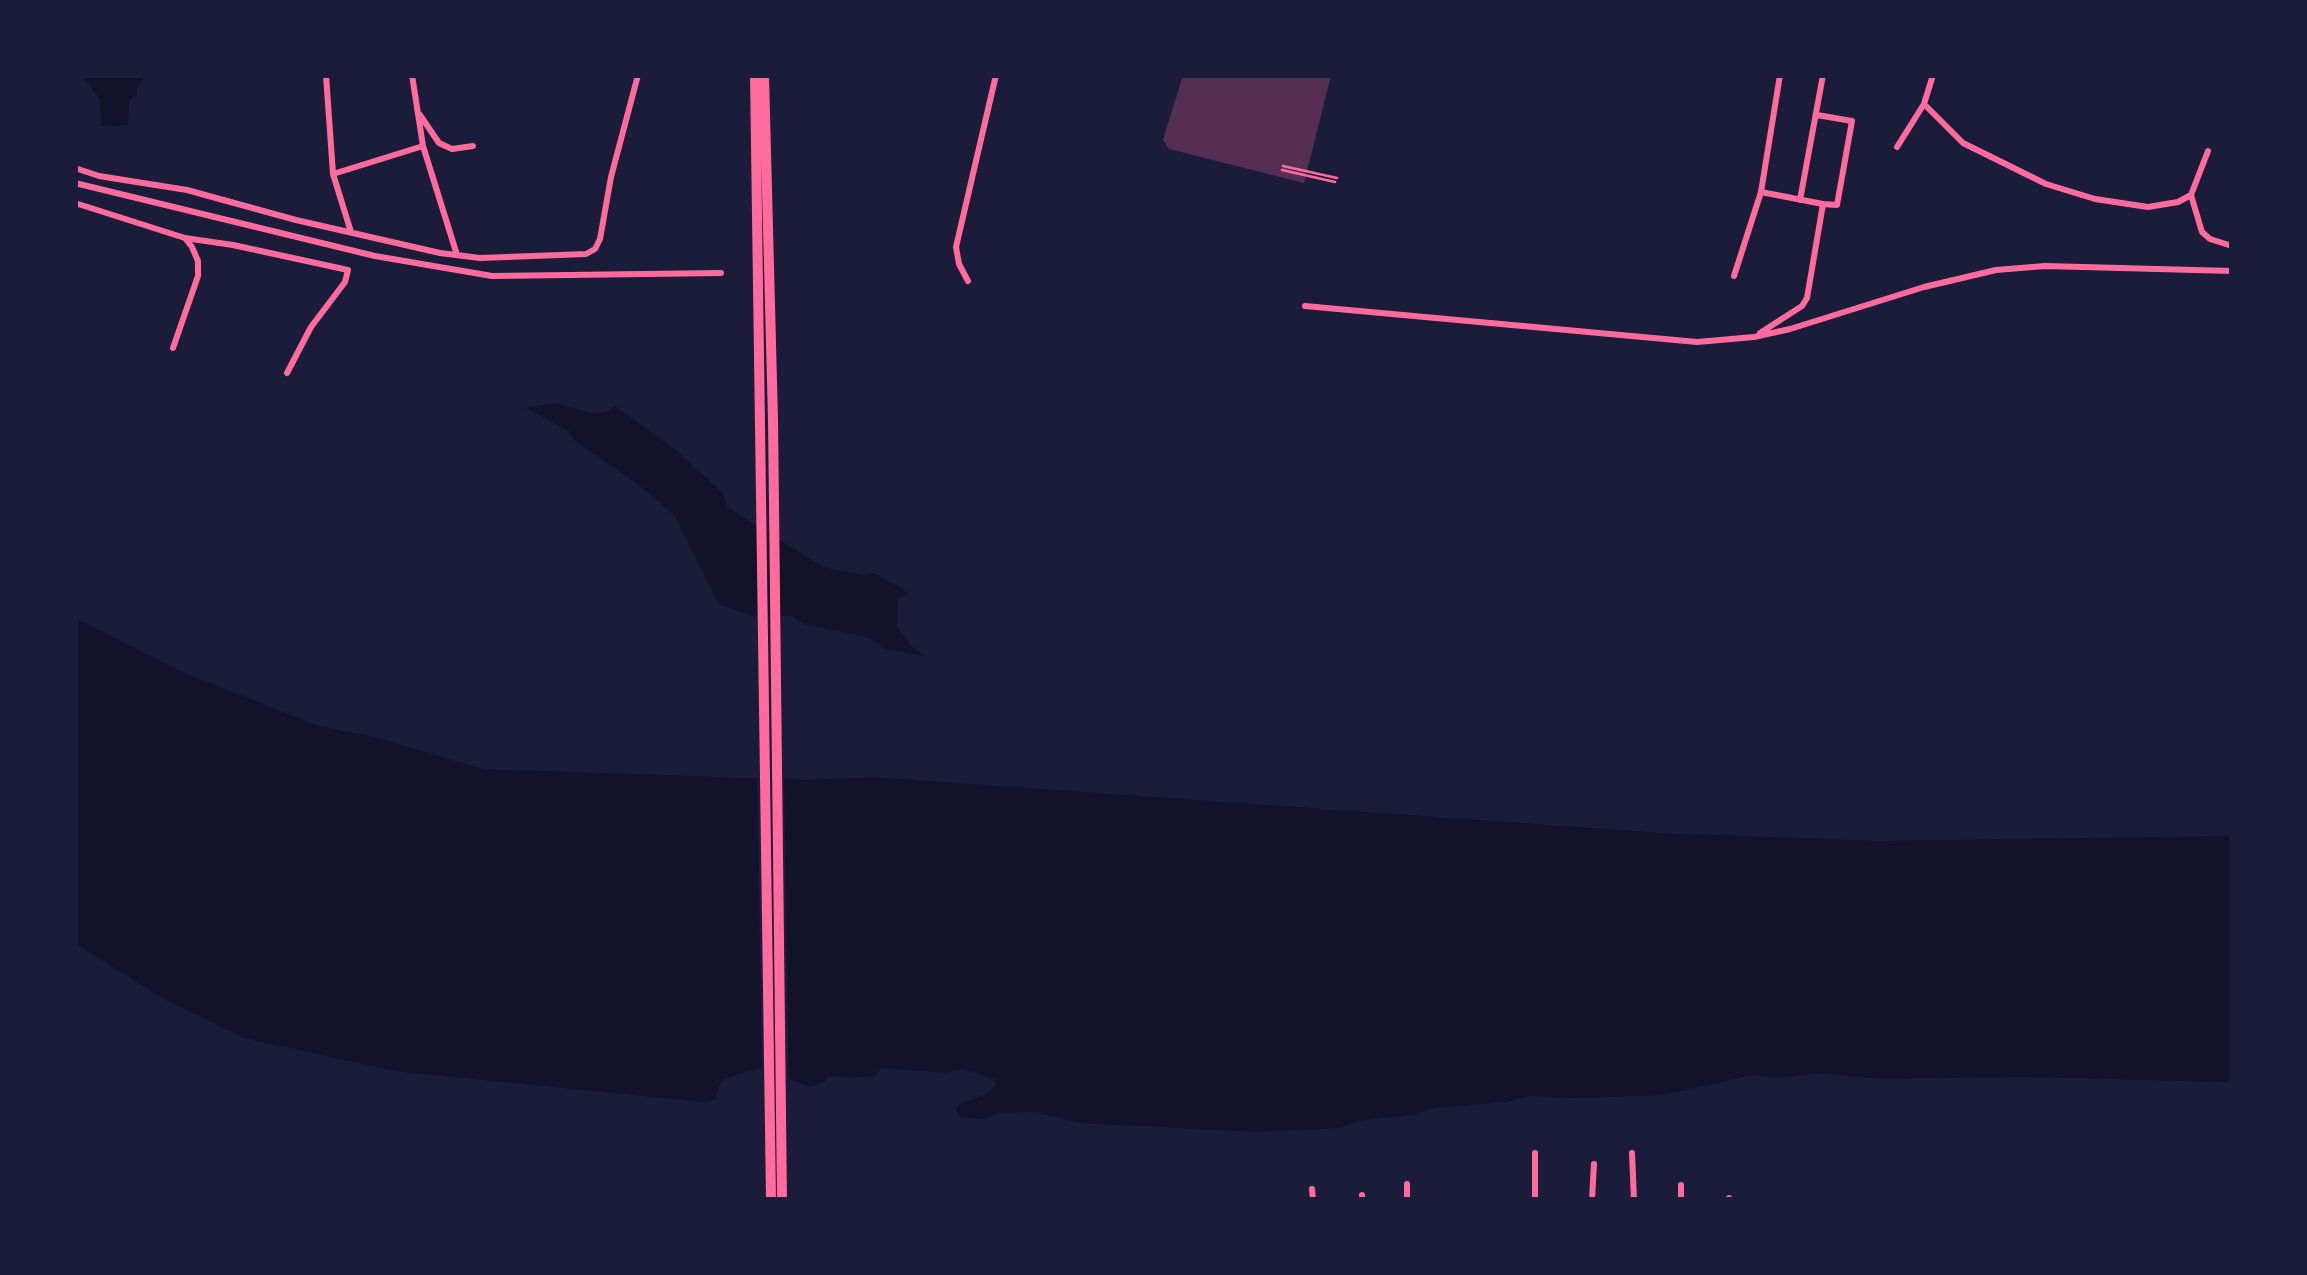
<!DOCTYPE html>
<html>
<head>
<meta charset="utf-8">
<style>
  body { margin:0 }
  #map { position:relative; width:2307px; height:1275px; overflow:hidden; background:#1b1b3a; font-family:"Fira Sans Condensed",sans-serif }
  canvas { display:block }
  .frame { position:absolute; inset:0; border:78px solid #1b1b3a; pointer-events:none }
</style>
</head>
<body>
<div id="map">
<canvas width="2307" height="1275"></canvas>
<div class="frame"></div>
</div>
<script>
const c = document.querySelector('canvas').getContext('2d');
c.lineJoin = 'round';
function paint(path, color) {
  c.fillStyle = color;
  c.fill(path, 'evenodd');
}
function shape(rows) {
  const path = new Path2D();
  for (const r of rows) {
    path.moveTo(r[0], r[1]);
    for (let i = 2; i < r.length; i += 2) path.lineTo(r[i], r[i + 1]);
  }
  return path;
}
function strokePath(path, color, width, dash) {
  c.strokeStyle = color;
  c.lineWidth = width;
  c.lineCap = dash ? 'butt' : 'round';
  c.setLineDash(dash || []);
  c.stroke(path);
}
paint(shape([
  [81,75,146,75,137,87,137,95,129,100,128,125,101,126,100,99],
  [554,403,592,413,606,412,615,406,673,448,722,492,727,507,823,567,862,575,873,573,901,588,908,594,898,599,897,626,911,646,925,656,885,649,870,638,804,624,792,616,752,616,719,604,675,516,640,486,574,440,569,431,526,408],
  [75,618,182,672,319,726,375,737,482,769,808,780,873,777,1661,833,1878,841,2232,836,2232,1082,2022,1077,1880,1079,1821,1073,1778,1078,1752,1075,1664,1095,1573,1098,1528,1096,1507,1102,1434,1108,1412,1115,1356,1121,1339,1128,1257,1132,1080,1123,1034,1112,997,1113,985,1119,960,1117,956,1110,958,1105,990,1092,996,1085,994,1079,963,1069,946,1073,882,1068,874,1076,864,1077,829,1076,824,1082,811,1087,759,1068,724,1079,719,1085,716,1099,704,1102,394,1071,244,1038,160,997,75,943]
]), '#12122b');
paint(shape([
  [757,773,784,774,789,1084,762,1074]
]), '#1b1b3a');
paint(shape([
  [1183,75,1331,75,1304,183,1169,149,1163,140]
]), '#542f53');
strokePath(shape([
  [1283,166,1337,178],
  [1282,170,1335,182]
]), '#ff6b9d', 2.5);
strokePath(shape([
  [326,75,333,174],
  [644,75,657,75],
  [1933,75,1924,104,1963,143,2046,184,2095,199,2148,207,2178,202,2191,195,2208,151],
  [420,115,439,143,452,149,473,146],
  [423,146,457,255],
  [1897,147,1924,104],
  [75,168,99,176,187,190,296,220,440,253,480,258,586,254,595,249,600,239,611,177,638,75],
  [75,183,375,256,492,276,721,273],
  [1761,192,1823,204],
  [2191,195,2202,232,2210,239,2232,246],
  [1800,200,1823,75],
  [75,203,185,238,192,247,198,261,198,276,173,348],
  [351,232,333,174,423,146,412,75],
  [185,238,233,245,348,270,345,282,311,327,287,373],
  [1734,276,1761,192,1780,75],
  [968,281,959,264,956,247,996,75],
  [1305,306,1697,342,1754,337,1790,329,1924,287,1996,270,2045,266,2232,271],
  [1760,333,1802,306,1807,298,1823,204,1837,205,1852,121,1817,115],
  [1632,1153,1634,1200],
  [1407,1184,1407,1200],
  [1681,1185,1681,1200],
  [1312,1189,1313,1200],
  [1729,1198,1729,1200],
  [1362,1200,1362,1195],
  [1535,1200,1535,1153],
  [1592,1200,1594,1164]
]), '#ff6b9d', 6);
strokePath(shape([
  [755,75,771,1200],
  [764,75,773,420,782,1200]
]), '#ff6b9d', 10);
</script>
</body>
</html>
